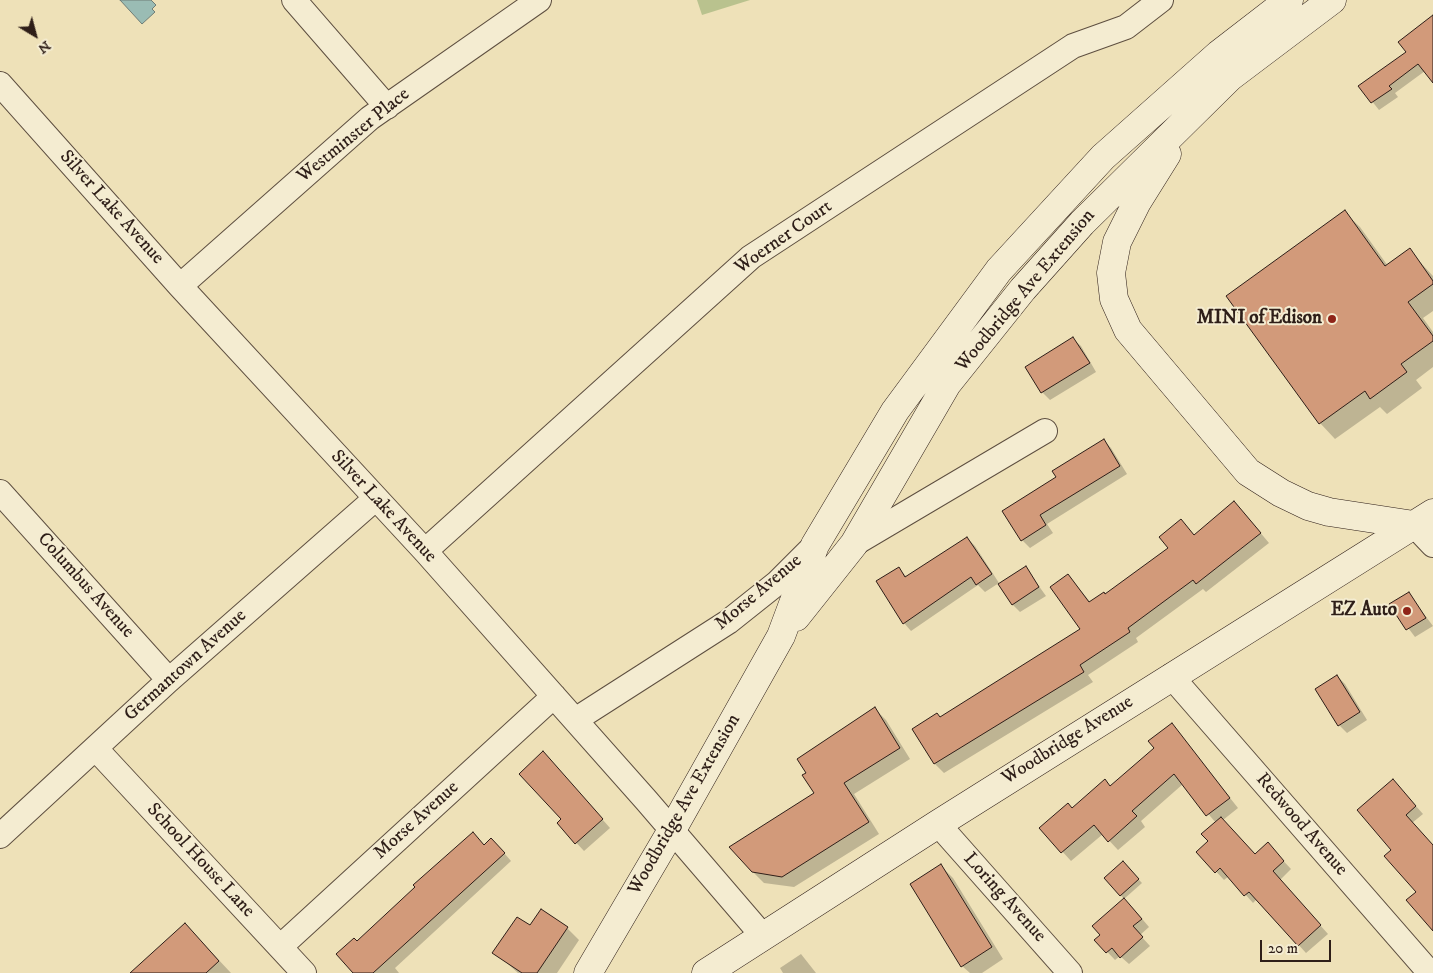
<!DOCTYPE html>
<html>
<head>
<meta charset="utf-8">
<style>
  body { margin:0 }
  #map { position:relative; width:1433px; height:973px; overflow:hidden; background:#eee1b8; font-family:"IM FELL DW Pica",serif }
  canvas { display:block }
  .north { position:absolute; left:10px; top:10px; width:50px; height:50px; -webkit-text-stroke:4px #f4ecd1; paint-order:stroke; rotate:143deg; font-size:14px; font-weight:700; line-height:20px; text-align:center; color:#2e1e18 }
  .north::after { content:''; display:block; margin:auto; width:18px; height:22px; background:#2e1e18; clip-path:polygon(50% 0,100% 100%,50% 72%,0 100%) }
  .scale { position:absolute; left:1260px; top:940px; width:71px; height:22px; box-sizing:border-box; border:2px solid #2e1e18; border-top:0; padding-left:6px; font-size:15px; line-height:18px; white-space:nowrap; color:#2e1e18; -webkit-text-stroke:4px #f4ecd1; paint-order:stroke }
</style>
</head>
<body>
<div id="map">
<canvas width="1433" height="973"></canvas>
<div class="north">N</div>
<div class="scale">20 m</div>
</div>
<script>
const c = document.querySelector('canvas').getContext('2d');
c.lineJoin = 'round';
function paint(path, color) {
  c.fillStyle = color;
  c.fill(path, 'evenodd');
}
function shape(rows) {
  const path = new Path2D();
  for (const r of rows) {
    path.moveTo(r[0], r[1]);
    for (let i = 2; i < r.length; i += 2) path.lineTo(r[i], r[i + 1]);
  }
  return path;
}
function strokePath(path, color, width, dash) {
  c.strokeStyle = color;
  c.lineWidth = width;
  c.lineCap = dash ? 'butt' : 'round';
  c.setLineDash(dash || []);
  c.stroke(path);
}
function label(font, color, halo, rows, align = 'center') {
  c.font = font + ' "IM FELL DW Pica",serif';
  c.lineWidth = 4;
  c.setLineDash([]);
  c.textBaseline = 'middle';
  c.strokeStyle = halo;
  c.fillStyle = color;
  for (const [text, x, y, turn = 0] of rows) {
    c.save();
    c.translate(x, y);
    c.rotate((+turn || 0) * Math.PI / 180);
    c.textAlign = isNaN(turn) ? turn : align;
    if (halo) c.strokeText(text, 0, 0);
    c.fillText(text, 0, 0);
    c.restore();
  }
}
paint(shape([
  [697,0,750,0,702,15]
]), '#b9c28e');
const water = shape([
  [120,0,151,0,156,5,152,9,155,12,142,24,120,0]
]);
paint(water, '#9abcb4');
strokePath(water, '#6f7d76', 1);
paint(shape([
  [1433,17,1433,81,1425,71,1395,93,1398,97,1379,110,1360,86,1407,53],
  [1344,212,1360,227,1388,266,1409,250,1433,276,1433,311,1423,318,1433,332,1433,367,1416,380,1422,388,1387,414,1380,407,1335,439,1320,423],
  [1073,339,1081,346,1096,372,1050,400,1042,392],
  [1103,440,1111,448,1127,474,1047,524,1053,533,1030,548,1022,540,1057,477],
  [1243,512,1269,543,1206,592,1203,589,1136,638,1138,642,1088,675,1093,682,944,773,935,764,914,730,940,718,1082,629,1068,575,1091,603,1105,596,1169,549,1181,521,1195,536],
  [967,538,975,546,999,583,985,592,978,585,911,631,904,623,899,569,907,577],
  [1026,568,1046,596,1020,612,1012,604],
  [1408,593,1433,626,1415,637,1391,605],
  [1337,676,1345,684,1367,720,1347,733,1339,725],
  [875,709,886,720,910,759,854,794,879,834,794,887,764,883,752,871,815,794],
  [1172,725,1238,808,1223,820,1255,855,1275,852,1291,869,1280,880,1328,934,1306,953,1257,899,1253,903,1229,876,1224,880,1198,852,1209,842,1216,823,1183,784,1141,821,1145,827,1118,850,1103,834,1071,861,1041,828,1110,787,1155,748],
  [551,761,610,828,584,851,558,823,563,819],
  [1400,788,1423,814,1412,823,1433,846,1433,926,1418,892,1393,850],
  [485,846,499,847,511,861,395,968,399,973,355,973,357,943],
  [1123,863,1142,883,1124,899,1106,879],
  [941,866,953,878,1003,959,982,973,970,973,962,966],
  [1132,907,1149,927,1140,935,1150,946,1129,964,1120,956,1115,960,1096,940],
  [185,924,231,973,132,973],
  [531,927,567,928,579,940,557,973,518,973,498,955],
  [801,954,816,973,783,973,780,968]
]), '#0003');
const building = shape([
  [1433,15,1433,83,1418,64,1389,86,1392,89,1371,103,1358,86,1406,52,1398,42,1433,15],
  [1345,210,1385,266,1410,248,1433,281,1433,284,1408,302,1433,336,1433,341,1401,364,1407,372,1370,399,1365,391,1319,424,1226,296,1345,210],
  [1073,337,1090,363,1041,393,1025,367,1073,337],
  [1104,439,1120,466,1040,515,1046,525,1021,541,1002,511,1056,477,1052,471,1104,439],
  [1234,501,1261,533,1196,584,1193,580,1128,628,1130,632,1080,665,1084,672,934,764,912,729,937,713,940,717,1080,629,1050,587,1068,574,1089,602,1104,592,1105,594,1168,548,1159,537,1181,519,1194,535,1234,501],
  [967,537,992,574,976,585,971,577,903,624,876,581,899,567,905,577,967,537],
  [1026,566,1039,587,1012,605,998,584,1026,566],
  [1409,592,1426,618,1406,630,1389,604,1409,592],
  [1337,675,1360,712,1338,726,1315,689,1337,675],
  [875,707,900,748,844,783,869,822,782,877,752,872,729,847,814,793,802,775,806,773,797,759,875,707],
  [1172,723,1230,798,1206,816,1174,774,1132,811,1137,816,1108,842,1094,825,1061,853,1039,828,1068,803,1072,808,1105,779,1110,786,1154,748,1148,741,1172,723],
  [543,751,603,819,575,844,557,823,561,819,519,774,543,751],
  [1393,779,1416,806,1406,815,1433,845,1433,931,1406,900,1416,892,1384,856,1391,850,1357,810,1393,779],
  [1221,817,1255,854,1268,842,1284,861,1273,871,1321,925,1298,946,1249,892,1244,896,1220,868,1215,873,1196,852,1208,841,1201,834,1221,817],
  [473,832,484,845,491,838,505,853,373,973,353,973,336,954,354,938,357,941,415,887,413,885,473,832],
  [1123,861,1139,879,1120,896,1104,878,1123,861],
  [941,864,992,947,961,967,910,884,941,864],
  [1124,898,1142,919,1133,926,1143,937,1120,958,1112,948,1106,953,1094,940,1100,935,1092,926,1124,898],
  [541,909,568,927,537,973,522,973,492,953,517,917,530,925,541,909],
  [185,923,219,961,206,973,130,973,185,923]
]);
paint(building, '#d29a7a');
strokePath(building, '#2e1e18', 1);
const street = shape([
  [294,0,387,107],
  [0,84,180,286,425,551,646,800,762,935],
  [180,286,370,118,539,0],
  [0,492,169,680],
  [1414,525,1433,545],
  [854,544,1045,431],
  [425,551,751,257,1073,46,1126,27,1161,0],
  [1171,676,1430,973],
  [575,720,728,622,777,583,815,545],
  [96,749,304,973],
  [938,824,1070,973],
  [0,836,169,680,375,499],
  [280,947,554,696]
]);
const secondary = shape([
  [1167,154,1137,202,1117,242,1111,273,1114,299,1128,330,1248,472,1281,493,1308,506,1329,512,1414,525],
  [796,617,854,544,947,384,1023,289,1082,223,1230,77,1332,0],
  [588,973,672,830,781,636,815,545,895,411,999,270,1103,157,1219,54,1289,0],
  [706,973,938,824,1433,513]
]);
strokePath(street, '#5e4f40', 26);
strokePath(secondary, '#2e1e18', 29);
strokePath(street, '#f4ecd1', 24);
strokePath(secondary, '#f4ecd1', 28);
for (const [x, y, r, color] of [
  [1332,319,5,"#8f2418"],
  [1407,611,5,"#8f2418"]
]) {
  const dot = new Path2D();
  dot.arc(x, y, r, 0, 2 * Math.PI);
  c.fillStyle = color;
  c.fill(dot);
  strokePath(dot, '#f4ecd1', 2);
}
label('19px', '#2e1e18', '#f4ecd1', [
  ["Westminster Place",354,136,-39],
  ["Silver Lake Avenue",111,208,48],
  ["Woerner Court",784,238,-35],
  ["Woodbridge Ave Extension",1026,291,-50],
  ["Silver Lake Avenue",383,507,47],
  ["Columbus Avenue",85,586,48],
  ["Morse Avenue",759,593,-40],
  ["Germantown Avenue",186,666,-42],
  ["Woodbridge Avenue",1068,741,-32],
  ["Woodbridge Ave Extension",685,805,-60],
  ["Morse Avenue",417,821,-42],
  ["Redwood Avenue",1301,825,49],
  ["School House Lane",200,861,47],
  ["Loring Avenue",1004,898,48]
]);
label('bold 19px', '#2e1e18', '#f4ecd1', [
  ["MINI of Edison",1322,319],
  ["EZ Auto",1397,611]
], 'right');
</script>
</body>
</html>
